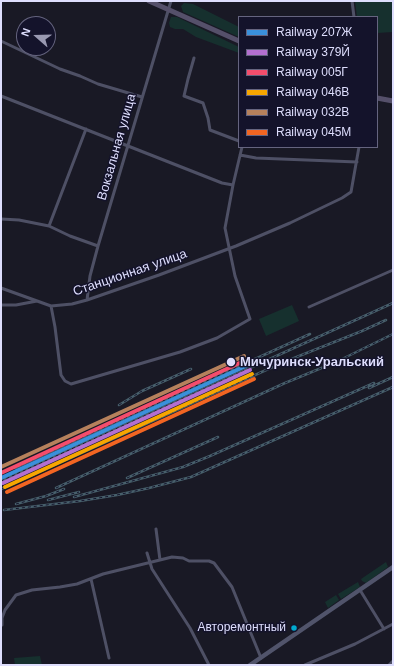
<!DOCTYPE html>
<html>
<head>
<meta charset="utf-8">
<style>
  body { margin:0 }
  #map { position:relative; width:394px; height:666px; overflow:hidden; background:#191925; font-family:Helvetica,sans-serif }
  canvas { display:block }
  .frame { position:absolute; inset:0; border:2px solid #dedefd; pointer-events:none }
  .legend { position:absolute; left:238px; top:16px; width:140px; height:132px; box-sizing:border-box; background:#14132b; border:1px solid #65647f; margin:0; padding:5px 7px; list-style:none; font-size:12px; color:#dedefd }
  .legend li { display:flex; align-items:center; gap:8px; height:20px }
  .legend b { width:20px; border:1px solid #65647f }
  .north { position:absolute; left:16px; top:16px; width:40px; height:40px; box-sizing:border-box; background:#14132b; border:1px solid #65647f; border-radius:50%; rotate:290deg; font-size:11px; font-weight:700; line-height:16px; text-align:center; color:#dedefd }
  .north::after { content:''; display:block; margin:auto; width:14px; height:18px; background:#9999b1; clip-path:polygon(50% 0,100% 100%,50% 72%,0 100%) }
</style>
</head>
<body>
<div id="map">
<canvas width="394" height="666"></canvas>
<div class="frame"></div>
<ul class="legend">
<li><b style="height:5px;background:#3a90db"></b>Railway 207Ж</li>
<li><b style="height:5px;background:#b36fd0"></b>Railway 379Й</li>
<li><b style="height:5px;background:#f44d6c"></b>Railway 005Г</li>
<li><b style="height:5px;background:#f7a600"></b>Railway 046В</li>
<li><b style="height:5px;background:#b6815c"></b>Railway 032В</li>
<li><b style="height:5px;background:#f26522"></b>Railway 045М</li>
</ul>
<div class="north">N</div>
</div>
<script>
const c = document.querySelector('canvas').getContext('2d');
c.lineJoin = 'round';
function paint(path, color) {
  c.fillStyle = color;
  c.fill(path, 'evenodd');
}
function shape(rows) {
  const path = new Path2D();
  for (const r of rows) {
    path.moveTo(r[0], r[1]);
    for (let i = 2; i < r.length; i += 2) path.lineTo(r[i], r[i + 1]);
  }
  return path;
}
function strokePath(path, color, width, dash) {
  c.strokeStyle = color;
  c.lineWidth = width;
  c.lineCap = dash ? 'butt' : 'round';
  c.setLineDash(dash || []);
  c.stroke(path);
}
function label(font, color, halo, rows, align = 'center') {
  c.font = font + ' Helvetica,sans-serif';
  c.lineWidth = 3;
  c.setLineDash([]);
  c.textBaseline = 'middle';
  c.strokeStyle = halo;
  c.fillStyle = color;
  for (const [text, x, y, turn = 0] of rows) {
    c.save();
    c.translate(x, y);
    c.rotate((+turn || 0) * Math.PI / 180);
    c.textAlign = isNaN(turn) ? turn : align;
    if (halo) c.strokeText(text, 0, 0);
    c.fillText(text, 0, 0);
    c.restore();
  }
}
paint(shape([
  [355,1,393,1,393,32,377,33,377,17,357,17],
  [184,3,193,4,239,27,239,37,183,12,181,6],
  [171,17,177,17,239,47,239,53,196,37,183,29,175,29,170,27,169,23],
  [292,305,299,321,266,336,259,319],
  [386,562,388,567,366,583,362,581,361,579],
  [358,582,360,587,341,599,338,594],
  [336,595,339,600,328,608,325,602],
  [40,656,42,665,15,665,14,658]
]), '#16302e');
strokePath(shape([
  [352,1,354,17],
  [1,41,60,69,80,76,98,84,142,97],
  [194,58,188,79,184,96,203,103,208,118,210,130,239,141],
  [1,96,222,183,233,185],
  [240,155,256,158,357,162],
  [1,219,19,220,49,226,70,236,98,246],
  [49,226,86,129],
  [1,288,51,306,72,304,87,300,159,275,236,246,290,223,342,198,351,192,359,147],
  [87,300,90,276,98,246,171,1],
  [1,305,16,305,37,301],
  [51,306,55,327,61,375,65,381,71,384,180,352,217,338,250,319,235,276,225,228,233,185,242,147],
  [309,307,393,270],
  [156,529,160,560],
  [147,553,152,569,190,628,209,665],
  [91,579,109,658],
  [360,590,384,629],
  [2,625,2,618,5,610,16,595,32,590,60,587,77,584,103,574,172,557,183,558,189,561,209,561,214,563,232,587,261,658],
  [305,665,355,644,393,624],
  [389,665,393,661]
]), '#4e5065', 3);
strokePath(shape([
  [250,665,393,567]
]), '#51546b', 4.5);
strokePath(shape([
  [149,1,239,41],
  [377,98,393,101]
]), '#55506a', 5);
const rail = shape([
  [369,388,393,377],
  [119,405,142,391,191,369],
  [15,468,310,334],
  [127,478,218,437],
  [1,481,393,303],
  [56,488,285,383,336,362,393,334],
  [1,489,284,362,362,331,386,320],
  [74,497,183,467,210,456,374,383],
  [48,500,79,492],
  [16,504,46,496,64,489],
  [4,510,80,501,117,495,149,488,191,477,393,387]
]);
strokePath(rail, '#475f6b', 2.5);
strokePath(rail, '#14132b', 1, [3]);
strokePath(shape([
  [1,478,248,365]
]), '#3a90db', 4);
strokePath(shape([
  [3,483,250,370]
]), '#b36fd0', 4);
strokePath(shape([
  [1,473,246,360]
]), '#f44d6c', 4);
strokePath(shape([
  [5,487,252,374]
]), '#f7a600', 4);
strokePath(shape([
  [1,467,244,356]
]), '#b6815c', 4);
strokePath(shape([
  [7,492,254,379]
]), '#f26522', 4);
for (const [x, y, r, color] of [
  [231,362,5,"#dedefd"],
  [294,628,3.5,"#00a9ce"]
]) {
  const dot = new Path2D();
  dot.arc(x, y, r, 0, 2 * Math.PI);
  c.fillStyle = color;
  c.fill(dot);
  strokePath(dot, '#14132b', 1.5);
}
label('12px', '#dedefd', '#14132b', [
  ["Авторемонтный",286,628]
], 'right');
label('13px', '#dedefd', '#14132b', [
  ["Вокзальная улица",117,147,-74],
  ["Станционная улица",130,273,-19]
]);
label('bold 13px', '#dedefd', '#14132b', [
  ["Мичуринск-Уральский",240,362]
], 'left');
</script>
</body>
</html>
